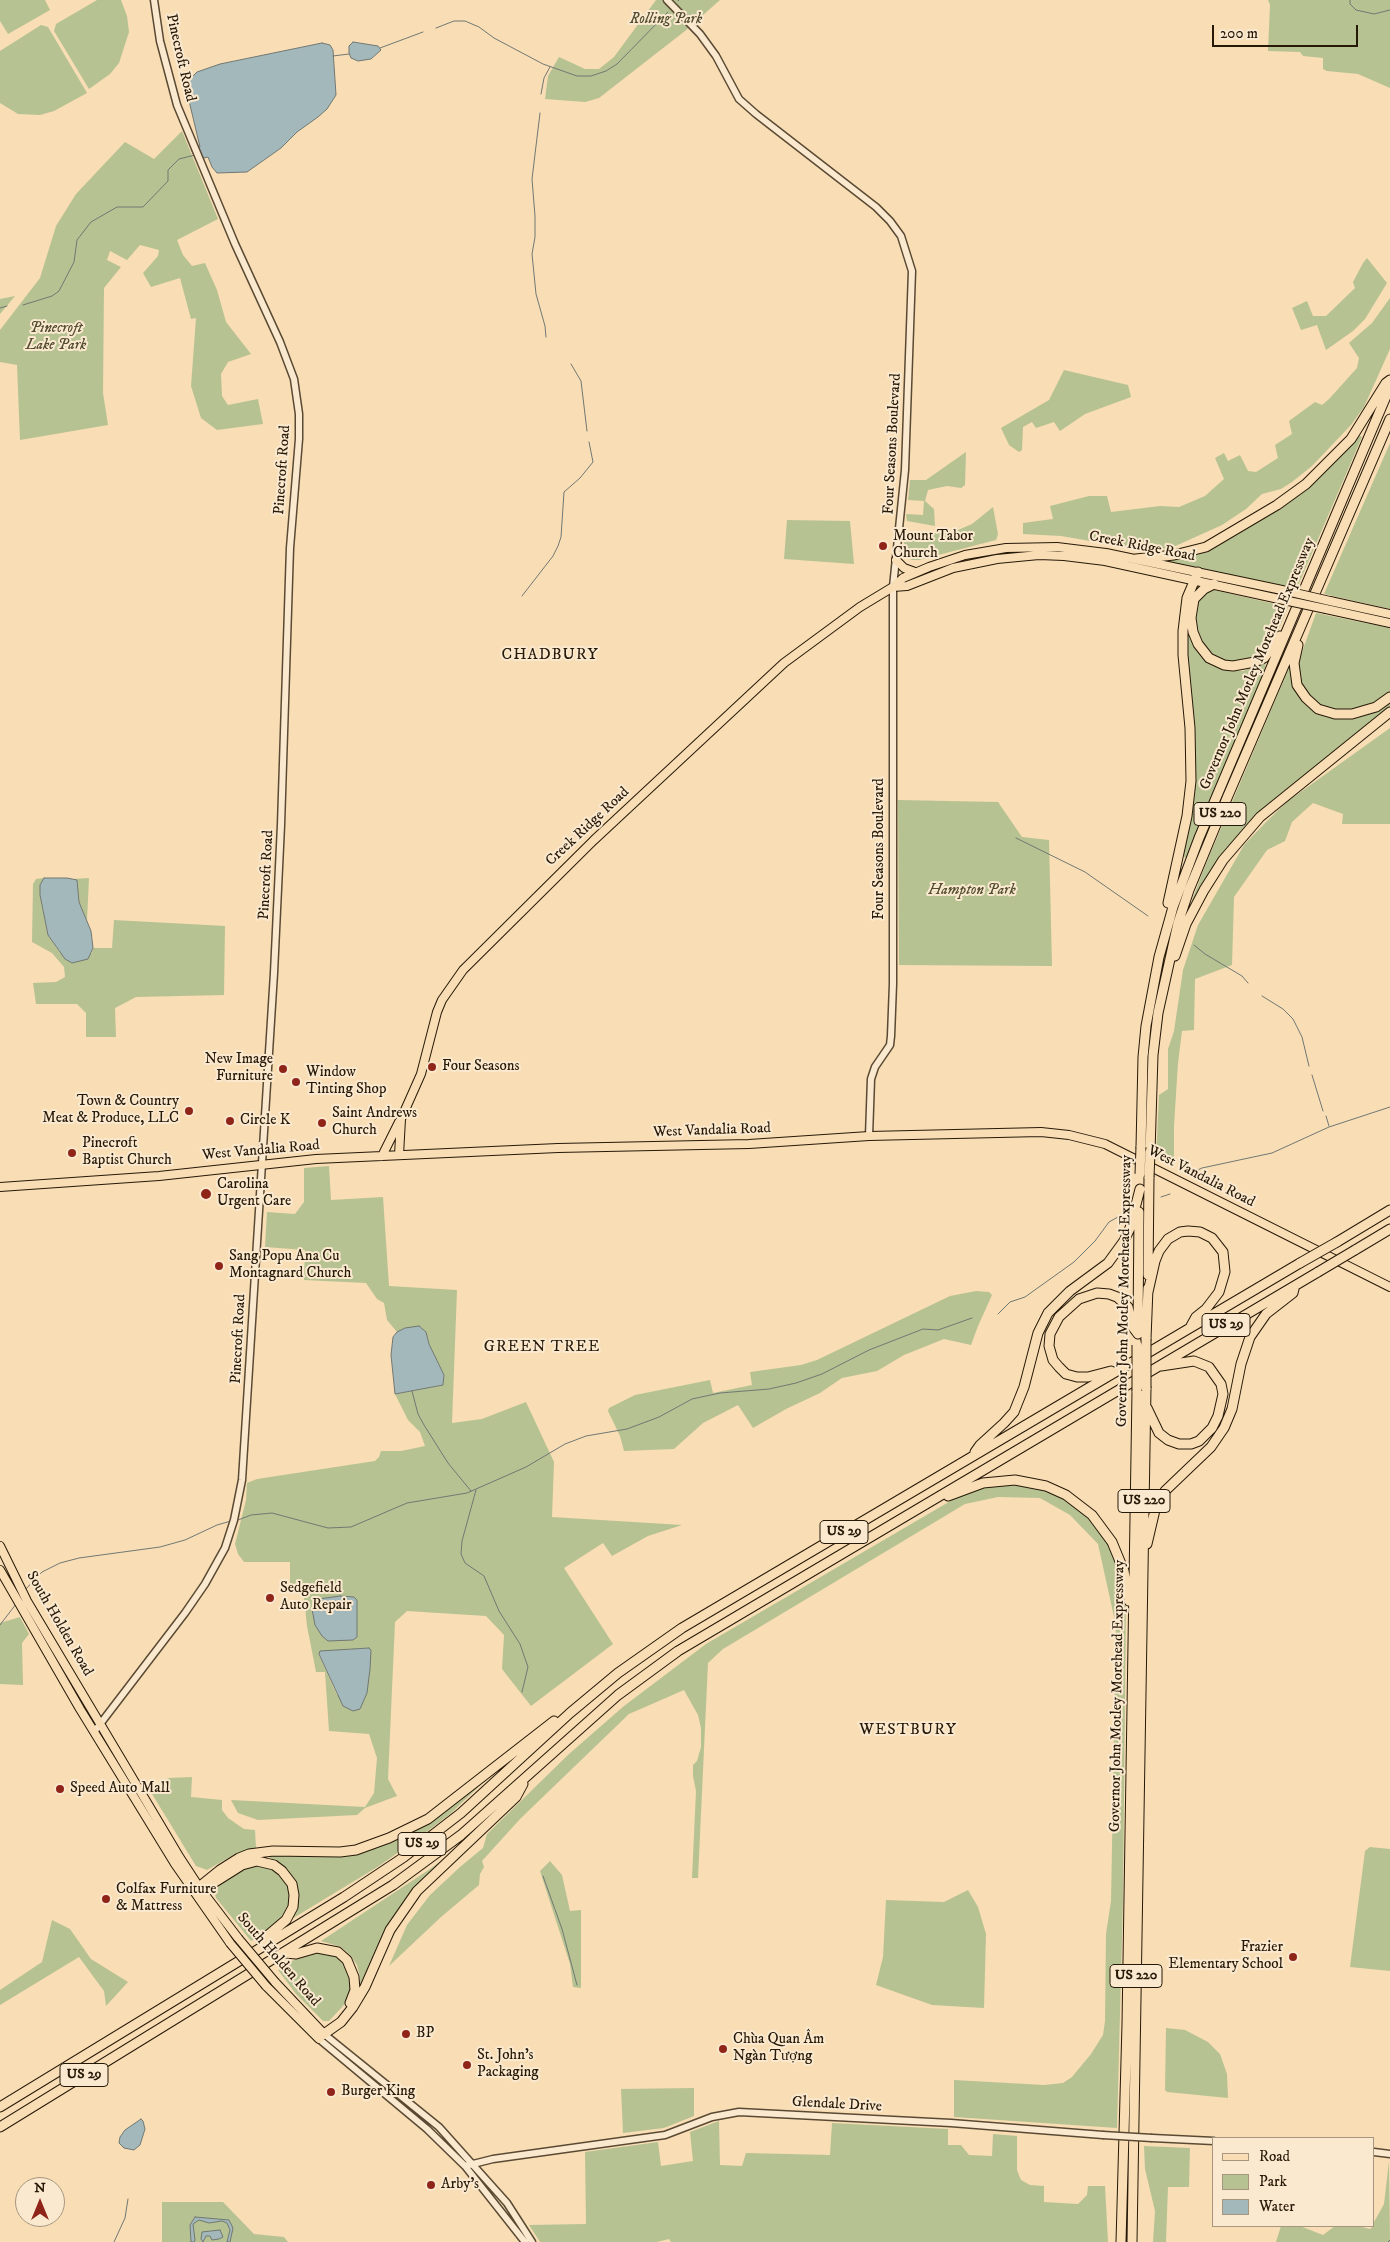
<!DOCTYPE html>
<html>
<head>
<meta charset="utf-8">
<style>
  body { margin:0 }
  #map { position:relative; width:1390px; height:2242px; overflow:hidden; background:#f8ddb5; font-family:"IM FELL DW Pica",serif }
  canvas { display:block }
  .legend { position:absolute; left:1212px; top:2137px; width:162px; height:90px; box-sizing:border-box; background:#fae9cf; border:1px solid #a6967f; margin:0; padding:6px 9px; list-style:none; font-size:15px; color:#271908 }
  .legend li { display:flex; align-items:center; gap:10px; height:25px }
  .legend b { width:25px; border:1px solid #a6967f }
  .north { position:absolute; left:15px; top:2177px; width:50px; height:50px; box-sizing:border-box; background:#fae9cf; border:1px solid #a6967f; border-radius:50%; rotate:0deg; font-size:14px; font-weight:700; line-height:20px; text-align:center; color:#271908 }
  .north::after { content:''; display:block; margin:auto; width:18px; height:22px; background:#8f2418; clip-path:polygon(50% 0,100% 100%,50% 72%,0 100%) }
  .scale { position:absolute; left:1212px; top:25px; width:146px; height:22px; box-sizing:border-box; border:2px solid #271908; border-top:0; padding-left:6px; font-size:15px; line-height:18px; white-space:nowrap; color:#271908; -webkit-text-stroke:4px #fae9cf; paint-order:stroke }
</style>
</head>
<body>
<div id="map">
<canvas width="1390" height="2242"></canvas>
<ul class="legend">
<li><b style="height:6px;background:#f8ddb5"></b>Road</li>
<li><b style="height:14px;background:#b7c292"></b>Park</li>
<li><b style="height:14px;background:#a3b8ba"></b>Water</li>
</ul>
<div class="north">N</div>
<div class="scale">200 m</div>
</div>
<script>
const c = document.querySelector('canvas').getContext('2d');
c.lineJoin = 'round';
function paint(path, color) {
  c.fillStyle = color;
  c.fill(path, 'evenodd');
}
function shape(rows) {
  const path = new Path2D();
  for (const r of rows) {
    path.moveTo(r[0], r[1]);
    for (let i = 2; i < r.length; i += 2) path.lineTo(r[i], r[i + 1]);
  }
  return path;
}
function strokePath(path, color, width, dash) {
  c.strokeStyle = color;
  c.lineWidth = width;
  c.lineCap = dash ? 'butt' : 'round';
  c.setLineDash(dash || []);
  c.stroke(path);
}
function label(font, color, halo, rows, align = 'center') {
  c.font = font + ' "IM FELL DW Pica",serif';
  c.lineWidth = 4;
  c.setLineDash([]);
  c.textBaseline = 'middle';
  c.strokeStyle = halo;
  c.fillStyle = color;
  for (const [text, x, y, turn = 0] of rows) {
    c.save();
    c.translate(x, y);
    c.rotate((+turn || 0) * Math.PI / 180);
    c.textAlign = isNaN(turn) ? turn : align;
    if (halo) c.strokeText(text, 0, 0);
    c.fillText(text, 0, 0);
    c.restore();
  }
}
paint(shape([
  [0,0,45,0,50,10,8,34,0,21],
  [97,0,121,0,127,16,129,32,119,63,110,74,89,89,54,31,56,24],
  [656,0,720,0,685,31,599,98,585,102,545,99,548,76,559,57,585,69,599,69,614,57],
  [1268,0,1390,0,1390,88,1358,74,1327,71,1323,69,1323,58,1303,56,1300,52,1268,51,1270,5],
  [41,25,48,27,87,93,54,111,40,115,18,114,0,103,0,51],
  [182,131,218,219,177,240,183,255,192,266,205,263,217,290,226,322,251,354,228,362,221,374,222,396,228,405,258,399,263,424,217,430,201,418,191,386,196,318,191,319,180,278,151,287,143,273,158,256,159,250,140,245,127,260,110,251,107,260,121,267,104,288,103,393,108,425,20,440,17,365,0,362,0,330,40,278,56,226,76,194,125,142,154,159],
  [1367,258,1387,283,1365,319,1353,331,1326,350,1317,325,1301,330,1292,308,1307,301,1313,316,1326,316,1355,288,1353,282,1363,263],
  [15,296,0,314,0,299],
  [1390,298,1390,349,1364,407,1351,425,1312,466,1292,482,1281,489,1262,494,1246,509,1222,525,1171,548,1143,550,1061,536,1023,534,1023,523,1053,519,1050,506,1089,496,1107,496,1111,512,1160,506,1179,507,1205,496,1224,479,1215,458,1224,453,1228,461,1240,455,1248,471,1256,472,1278,458,1275,445,1292,434,1289,421,1315,402,1322,405,1329,399,1357,368,1359,358,1349,343,1372,323],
  [1064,370,1128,385,1131,397,1085,414,1060,431,1054,422,1036,428,1032,422,1023,427,1022,450,1019,452,1009,445,1001,428,1049,400],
  [1358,435,1362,437,1297,588,1168,562,1168,559,1182,558,1310,484,1343,453],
  [1390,443,1390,609,1324,594],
  [966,452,965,485,961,488,947,486,928,490,925,501,934,509,935,526,907,521,906,514,923,515,924,501,908,500,910,480,926,480],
  [993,507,998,534,996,540,919,560,912,560,903,554,905,535,909,533,951,533,972,524],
  [787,520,850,521,854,564,784,559],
  [1214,590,1288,607,1274,641,1261,656,1230,664,1213,657,1200,641,1195,621,1196,604,1206,592],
  [1188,611,1193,641,1198,651,1213,665,1233,671,1243,671,1266,662,1263,676,1186,858,1183,856,1192,802,1186,647],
  [1316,613,1390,628,1390,692,1375,703,1359,709,1344,712,1321,706,1313,700,1299,679,1298,663],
  [1290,665,1292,666,1295,686,1336,718,1348,719,1362,716,1376,711,1390,701,1390,708,1280,794,1260,812,1195,901,1192,900,1205,866],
  [1390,728,1390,824,1342,824,1343,814,1313,803,1292,822,1285,841,1267,850,1234,897,1232,965,1195,979,1194,1030,1182,1031,1178,1063,1174,1126,1174,1165,1156,1158,1159,1095,1168,1089,1168,1049,1174,1031,1183,970,1198,925,1244,845,1267,821,1288,801],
  [898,800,998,802,1022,837,1049,840,1052,966,899,965],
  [44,878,40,885,41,902,48,935,60,953,92,953,93,948,112,948,114,920,225,926,224,995,136,997,115,1008,116,1037,86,1037,86,1013,77,1004,36,1004,33,983,56,982,65,977,64,967,52,953,32,942,33,884,36,879],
  [89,878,87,921,79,902,77,880,73,879],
  [329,1166,331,1200,383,1197,389,1286,457,1290,452,1423,482,1419,526,1402,554,1462,552,1517,682,1525,648,1536,612,1556,603,1543,564,1568,613,1644,531,1706,502,1669,504,1635,486,1616,407,1611,395,1622,388,1779,397,1796,365,1808,357,1815,258,1820,238,1813,231,1800,365,1807,374,1793,377,1758,369,1734,329,1731,325,1672,316,1672,307,1626,303,1588,290,1586,290,1562,244,1562,238,1554,235,1544,246,1500,247,1483,257,1479,375,1461,379,1457,381,1451,401,1451,425,1446,420,1432,408,1420,395,1394,443,1385,444,1375,429,1344,426,1332,405,1328,397,1332,387,1320,384,1303,377,1299,366,1283,304,1280,305,1250,265,1247,267,1212,295,1214,304,1202,304,1168],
  [368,1648,337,1695,319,1655,320,1652],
  [976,1291,989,1292,992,1295,978,1326,971,1345,944,1339,904,1355,877,1371,842,1378,820,1393,786,1409,753,1428,738,1405,703,1423,674,1449,624,1451,620,1436,608,1411,609,1408,635,1395,710,1380,713,1393,752,1385,750,1372,801,1365,817,1360,950,1296],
  [1014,1484,1046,1490,1060,1496,1091,1519,1104,1534,1120,1568,1126,1601,1123,1899,1117,2128,954,2117,954,2080,1044,2085,1063,2083,1072,2077,1091,2054,1103,2035,1105,2021,1106,1934,1111,1901,1116,1626,1098,1544,1070,1515,1040,1498,998,1497,965,1504,723,1649,708,1663,698,1878,692,1878,696,1791,693,1776,693,1765,697,1761,701,1747,701,1728,698,1715,684,1690,629,1714,520,1819,482,1861,484,1867,480,1874,479,1885,441,1917,389,1966,407,1925,430,1895,460,1867,483,1848,487,1834,569,1754,624,1706,706,1644,959,1496,978,1488],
  [20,1617,29,1634,22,1643,23,1685,0,1684,0,1623],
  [490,1776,450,1814,413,1842,379,1866,290,1920,298,1902,294,1880,288,1870,270,1860,270,1855,319,1856,350,1854,447,1810],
  [192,1777,191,1797,222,1800,222,1810,228,1818,244,1829,255,1830,256,1848,235,1854,207,1870,196,1866,149,1789,169,1778],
  [460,1846,411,1895,365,1982,359,1988,360,1977,357,1965,350,1955,341,1947,321,1941,430,1869],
  [1370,1847,1390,1849,1390,1971,1350,1967,1365,1851],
  [550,1861,562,1875,570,1911,581,1910,581,1988,573,1987,570,1964,540,1871],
  [257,1865,264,1865,280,1872,290,1888,290,1908,280,1924,251,1941,216,1898,215,1894,220,1883,246,1867],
  [968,1890,978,1907,986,1934,984,2008,932,2005,876,1985,883,1957,886,1900,944,1902],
  [52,1920,70,1929,91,1959,128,1982,106,2006,104,1991,79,1957,0,2005,0,1990,42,1962],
  [329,1952,340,1958,348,1966,352,1988,349,1998,343,2006,329,2021,323,2021,296,1994,278,1970,305,1953],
  [1166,2028,1185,2030,1208,2042,1220,2054,1227,2074,1228,2098,1167,2092,1165,2090],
  [694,2088,694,2116,664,2128,623,2133,621,2089],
  [719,2121,720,2165,742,2166,746,2153,830,2155,832,2123,948,2129,948,2145,961,2145,969,2155,992,2156,993,2134,1017,2136,1017,2170,1021,2180,1030,2185,1044,2186,1044,2202,1078,2204,1087,2195,1088,2186,1105,2186,1108,2242,671,2242,669,2239,657,2242,540,2242,529,2225,586,2224,585,2152,658,2142,661,2166,693,2161,690,2132],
  [1144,2146,1190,2148,1189,2187,1168,2187,1166,2242,1153,2242,1155,2211,1145,2169],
  [1389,2161,1390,2242,1276,2242,1281,2226,1300,2226,1323,2235,1335,2226,1358,2226,1370,2229,1374,2226,1374,2222,1384,2204],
  [162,2202,223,2202,254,2234,284,2237,288,2242,162,2242]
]), '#b7c292');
const water = shape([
  [353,42,378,46,381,50,371,59,358,61,351,58,349,53,349,46,353,42],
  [322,43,330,45,333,50,336,95,327,109,318,117,297,132,281,148,247,172,217,173,212,167,208,157,196,160,191,149,200,147,185,84,197,72,220,64,322,43],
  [44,878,67,878,77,880,79,902,91,931,93,948,88,959,72,963,65,959,48,935,40,895,40,885,44,878],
  [419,1326,426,1332,429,1344,444,1375,443,1385,395,1394,391,1355,393,1337,397,1332,405,1328,419,1326],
  [340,1596,354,1597,357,1600,357,1637,353,1640,328,1641,322,1636,315,1625,312,1609,315,1602,319,1599,340,1596],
  [369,1648,371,1650,370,1669,367,1693,360,1709,353,1711,343,1706,319,1654,320,1651,369,1648],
  [141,2119,143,2121,145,2129,140,2145,134,2150,124,2148,119,2143,120,2137,125,2130,141,2119],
  [195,2217,229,2220,233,2228,230,2242,227,2242,230,2230,227,2223,222,2221,209,2223,199,2220,193,2224,195,2240,194,2242,191,2242,190,2225,195,2217],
  [220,2230,223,2237,219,2239,212,2240,210,2236,206,2236,203,2242,201,2239,202,2232,220,2230]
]);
paint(water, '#a3b8ba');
strokePath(water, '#717873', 1);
strokePath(shape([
  [1350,0,1350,4,1356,10,1374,14,1390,10],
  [678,1,679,0],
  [436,28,454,21,465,21,479,27,494,38,543,64,577,76,591,76,606,71,617,64,668,12],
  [380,48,423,32],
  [333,56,349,54],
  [541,94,544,78,550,67],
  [540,113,532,179,535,216,535,237,532,254,536,294,545,326,546,337],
  [23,305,52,296,59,291,74,262,77,240,91,222,117,207,143,207,168,181,168,170,179,159,195,155],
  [0,308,7,306],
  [571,364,581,381,587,431],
  [522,596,553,556,558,546,561,537,564,492,580,478,593,462,589,442],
  [1016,838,1085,872,1148,916],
  [1194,945,1205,954,1242,976,1248,983],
  [1262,996,1283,1009,1293,1019,1302,1037,1309,1066],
  [1312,1075,1323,1111],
  [1326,1116,1329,1126],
  [1191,1173,1202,1168,1272,1153,1329,1127,1390,1107],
  [1161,1197,1170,1194],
  [998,1314,1010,1302,1025,1297,1074,1262,1095,1241,1109,1222,1125,1213],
  [412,1391,418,1414,424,1425,448,1463,471,1491],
  [476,1490,462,1541,461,1554,465,1563,484,1576,499,1611,520,1644,528,1667,522,1692],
  [238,1520,251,1515,272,1513,328,1528,351,1527,407,1503,467,1493,526,1467,565,1444,586,1436,627,1429,659,1417,692,1399,720,1393,769,1389,796,1383,822,1374,869,1350,923,1329,938,1330,972,1318],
  [25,1590,42,1572,60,1563,79,1558,160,1547,185,1540,217,1525,231,1521],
  [0,1625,16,1604],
  [543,1876,562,1929,577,1985],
  [114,2242,125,2218,128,2199],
  [1388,2242,1390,2240]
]), '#717873', 1);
const minor = shape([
  [667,0,700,34,716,56,739,99,756,114,876,207,890,221,901,236,912,271,905,470,893,587,893,984,891,1036,890,1045,875,1067,871,1079,869,1136],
  [94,1732,185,1613,205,1584,225,1548,234,1520,242,1480,274,973,281,825,290,548,299,439,299,414,294,379,280,342,235,244,177,105,160,41,154,0],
  [324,2034,439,2127,507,2203,532,2242],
  [319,2039,427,2129,465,2166,525,2242],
  [1152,2138,1214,2141],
  [1374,2152,1390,2154],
  [465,2166,493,2159,665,2135,712,2117,739,2112,951,2123,1103,2135]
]);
const major = shape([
  [896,560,904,568,915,572],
  [893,587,907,586,953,568,997,559,1039,555,1064,556,1105,561,1279,599],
  [1330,601,1390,614],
  [1326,609,1390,623],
  [399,1155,401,1119,421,1074,437,1012,442,1000,463,970,594,840,784,663,860,607,893,587,903,578,929,567,965,555,1006,548,1057,547,1106,553,1282,590],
  [382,1156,399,1122],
  [0,1187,159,1176,316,1159,558,1148,749,1144,869,1136,1041,1132,1069,1135,1105,1144,1390,1287],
  [0,1546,27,1601,180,1858,199,1887,238,1938],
  [0,1570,80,1709,175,1864,230,1943],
  [266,1986,319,2039,324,2034,275,1982]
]);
const highway = shape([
  [1136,559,1174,555,1206,547,1277,505,1306,484,1351,439,1386,383,1390,380],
  [1214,584,1204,589,1194,599,1191,618,1193,632,1198,644,1209,658,1224,665,1233,666,1255,662,1264,658,1280,636],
  [1298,645,1294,663,1297,685,1306,698,1318,709,1335,714,1352,714,1376,707,1390,697],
  [1168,903,1187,816,1191,781,1190,728,1183,655,1183,631,1187,598,1198,572],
  [1175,956,1186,924,1204,890,1223,860,1260,817,1390,712],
  [1141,1147,1143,1057,1146,1026,1159,957,1173,907,1199,838,1390,387],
  [1150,1152,1153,1055,1158,1013,1178,923,1189,890,1227,798,1390,419],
  [1337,1242,1390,1210],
  [1355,1250,1390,1229],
  [1148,1275,1149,1177],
  [1148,1292,1155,1261,1159,1251,1168,1239,1180,1232,1188,1231,1200,1232,1212,1238,1223,1252,1225,1272,1219,1292,1206,1309,1196,1317,1191,1326],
  [1138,1329,1139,1212],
  [1146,1339,1148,1288],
  [1111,1371,1088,1377,1077,1377,1066,1374,1059,1367,1053,1360,1049,1346,1050,1334,1059,1317,1079,1299,1097,1293,1109,1294,1117,1297,1128,1307,1132,1326,1138,1334],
  [1147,1408,1159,1433,1168,1440,1179,1444,1191,1444,1199,1441,1212,1428,1218,1416,1223,1394,1221,1384,1209,1367,1194,1361,1161,1366],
  [975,1452,980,1445,1004,1423,1014,1412,1024,1387,1038,1333,1048,1313,1070,1291,1108,1263,1124,1241,1130,1228,1140,1189],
  [948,1496,983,1483,1015,1480,1046,1486,1066,1495,1092,1515,1112,1542,1124,1571,1129,1601],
  [1147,1544,1155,1510,1165,1491,1211,1447,1224,1428,1232,1409,1241,1364,1250,1337,1266,1314,1293,1293,1294,1289],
  [204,1885,215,1882,242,1865,257,1861,274,1865,282,1871,292,1884,294,1895,293,1907,286,1920,266,1937],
  [199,1887,220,1870,239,1858,249,1854,273,1851,340,1852,356,1850,389,1838,428,1819,554,1721],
  [285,1953,296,1954,317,1948,338,1952,347,1960,354,1977,355,1990,350,2003],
  [324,2034,341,2022,353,2007,365,1987,390,1930,417,1891,516,1797,523,1784],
  [0,2107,344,1897,404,1857,461,1813,570,1713,618,1673,682,1628,1300,1263],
  [0,2127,393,1885,461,1835,618,1695,678,1651,1318,1272],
  [1121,2242,1127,2024,1137,1391],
  [1132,2242,1146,1388]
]);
strokePath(minor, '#5b4a33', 9);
strokePath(major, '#271908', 10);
strokePath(highway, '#271908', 11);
strokePath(minor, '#fae9cf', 6);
strokePath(major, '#f8ddb5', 8);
strokePath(highway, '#f8ddb5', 9);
const minorBridge = shape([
  [1103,2135,1152,2138]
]);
const majorBridge = shape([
  [1282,590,1330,601],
  [1279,599,1326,609],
  [238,1938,275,1982],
  [230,1943,266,1986]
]);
const highwayBridge = shape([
  [1140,1174,1141,1147],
  [1149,1177,1150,1152],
  [1300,1263,1337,1242],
  [1318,1272,1355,1250],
  [1146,1388,1146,1339],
  [1137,1391,1137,1345]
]);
strokePath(minorBridge, '#5b4a33', 9, []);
strokePath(majorBridge, '#271908', 10, []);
strokePath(highwayBridge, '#271908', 11, []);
strokePath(minorBridge, '#fae9cf', 6);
strokePath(majorBridge, '#f8ddb5', 8);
strokePath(highwayBridge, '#f8ddb5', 9);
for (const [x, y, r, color] of [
  [883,546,5,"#8f2418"],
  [432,1067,5,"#8f2418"],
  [283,1069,5,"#8f2418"],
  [296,1082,5,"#8f2418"],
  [189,1111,5,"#8f2418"],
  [230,1121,5,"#8f2418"],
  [322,1123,5,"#8f2418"],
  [72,1153,5,"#8f2418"],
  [206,1194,6,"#8f2418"],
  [219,1266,5,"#8f2418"],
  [270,1598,5,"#8f2418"],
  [60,1789,5,"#8f2418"],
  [106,1899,5,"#8f2418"],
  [1293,1957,5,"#8f2418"],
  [406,2034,5,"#8f2418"],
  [723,2049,5,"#8f2418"],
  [467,2065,5,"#8f2418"],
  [331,2092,5,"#8f2418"],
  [431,2185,5,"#8f2418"]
]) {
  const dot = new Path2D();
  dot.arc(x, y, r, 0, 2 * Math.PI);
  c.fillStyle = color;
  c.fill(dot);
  strokePath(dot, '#fae9cf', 2);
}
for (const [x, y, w] of [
  [1220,814,52],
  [1226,1325,48],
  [1144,1501,52],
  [844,1532,48],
  [422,1844,48],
  [1136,1976,52],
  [84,2075,48]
]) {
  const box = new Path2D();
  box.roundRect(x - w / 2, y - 11.5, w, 23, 4);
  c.fillStyle = '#fae9cf';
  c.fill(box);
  strokePath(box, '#271908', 1);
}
label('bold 14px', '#271908', null, [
  ["US 220",1220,814],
  ["US 29",1226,1325],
  ["US 220",1144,1501],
  ["US 29",844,1532],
  ["US 29",422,1844],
  ["US 220",1136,1976],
  ["US 29",84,2075]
]);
label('italic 15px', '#524c31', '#fae9cf', [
  ["Rolling Park",666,20],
  ["Pinecroft",56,329],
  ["Lake Park",56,346],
  ["Hampton Park",972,891]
]);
label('15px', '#271908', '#fae9cf', [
  ["Pinecroft Road",180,58,77],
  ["Four Seasons Boulevard",893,444,-87],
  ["Pinecroft Road",283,470,-86],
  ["Creek Ridge Road",1142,547,11],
  ["Governor John Motley Morehead Expressway",1258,664,-67],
  ["Creek Ridge Road",588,827,-43],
  ["Four Seasons Boulevard",880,849,-90],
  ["Pinecroft Road",267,875,-87],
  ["West Vandalia Road",712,1131,-2],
  ["West Vandalia Road",261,1151,-5],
  ["West Vandalia Road",1201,1177,27],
  ["Governor John Motley Morehead Expressway",1125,1291,-89],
  ["Pinecroft Road",239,1339,-87],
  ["South Holden Road",59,1624,60],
  ["Governor John Motley Morehead Expressway",1118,1696,-89],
  ["South Holden Road",278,1960,49],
  ["Glendale Drive",837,2105,3]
]);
label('15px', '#271908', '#fae9cf', [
  ["Mount Tabor",893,537],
  ["Church",893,554],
  ["New Image",273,1060,"right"],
  ["Furniture",273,1077,"right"],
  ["Four Seasons",442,1067],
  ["Window",306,1073],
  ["Tinting Shop",306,1090],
  ["Town & Country",179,1102,"right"],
  ["Meat & Produce, LLC",179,1119,"right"],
  ["Saint Andrews",332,1114],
  ["Church",332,1131],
  ["Circle K",240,1121],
  ["Pinecroft",82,1144],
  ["Baptist Church",82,1161],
  ["Carolina",217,1185],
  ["Urgent Care",217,1202],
  ["Sang Popu Ana Cu",229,1257],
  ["Montagnard Church",229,1274],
  ["Sedgefield",280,1589],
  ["Auto Repair",280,1606],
  ["Speed Auto Mall",70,1789],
  ["Colfax Furniture",116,1890],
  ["& Mattress",116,1907],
  ["Frazier",1283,1948,"right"],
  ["Elementary School",1283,1965,"right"],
  ["BP",416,2034],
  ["Chùa Quan Âm",733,2040],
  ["Ngàn Tượng",733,2057],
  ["St. John's",477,2056],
  ["Packaging",477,2073],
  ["Burger King",341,2092],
  ["Arby's",441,2185]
], 'left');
c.letterSpacing = '1px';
label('16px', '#271908', '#fae9cf', [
  ["CHADBURY",550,656],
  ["GREEN TREE",542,1348],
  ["WESTBURY",908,1731]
]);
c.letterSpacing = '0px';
</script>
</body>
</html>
